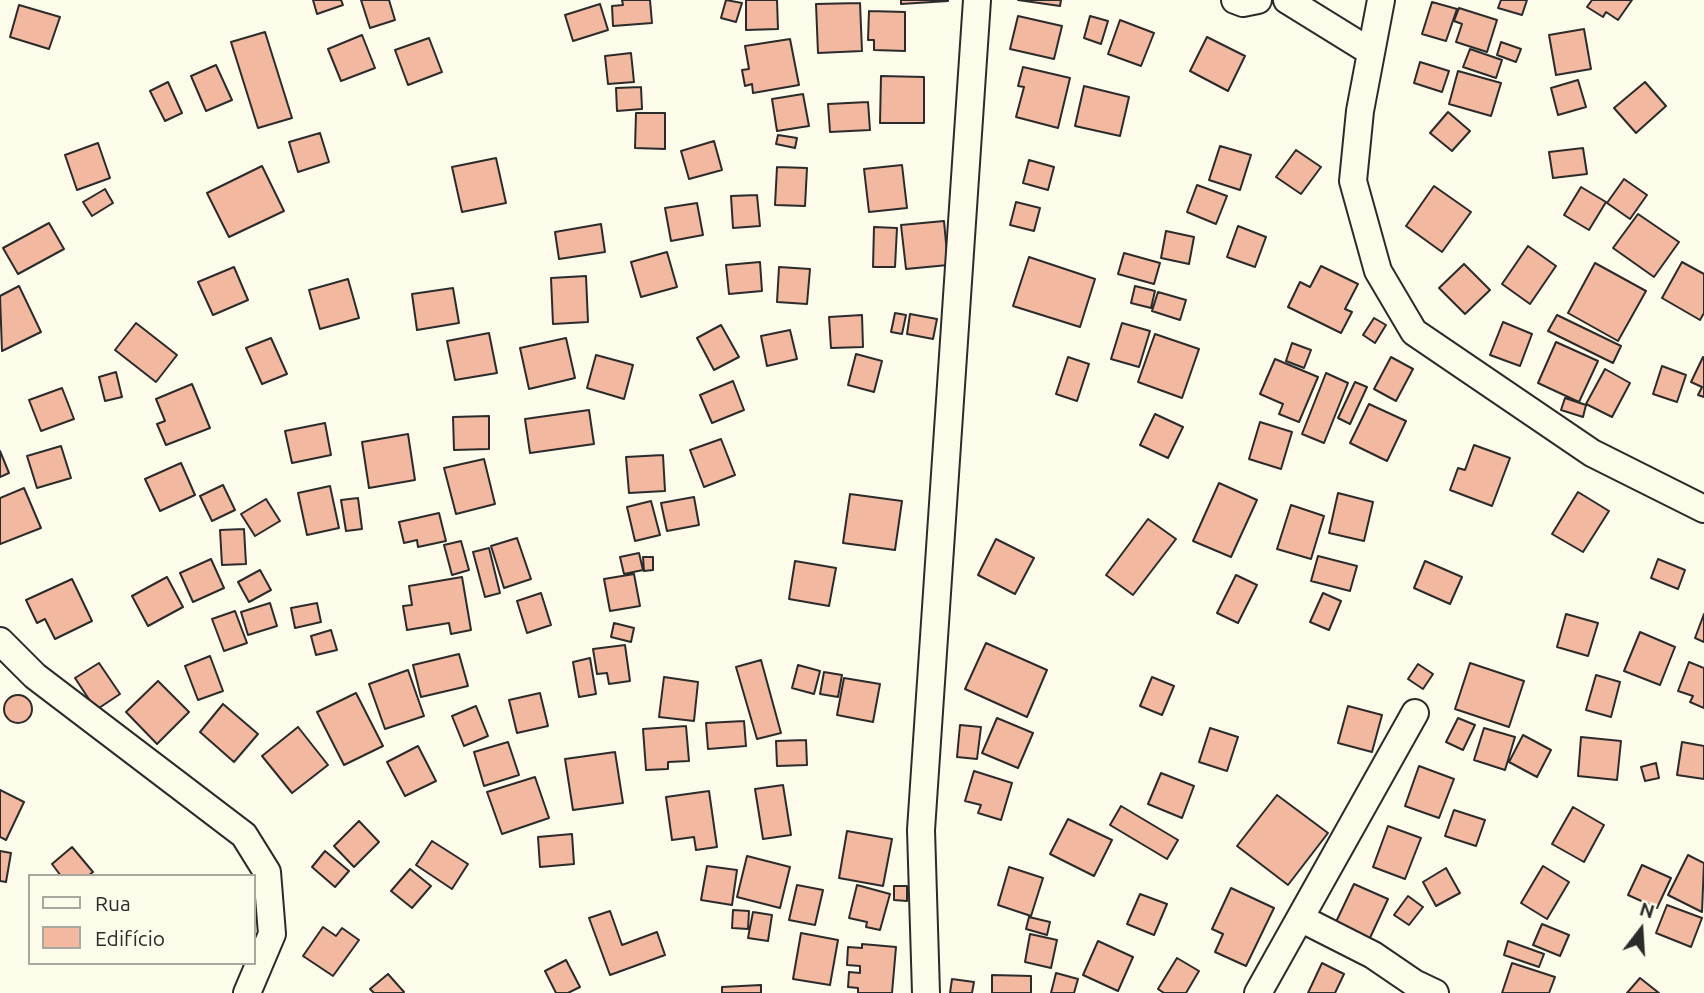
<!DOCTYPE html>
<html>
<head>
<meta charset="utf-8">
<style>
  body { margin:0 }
  #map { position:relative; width:1704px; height:993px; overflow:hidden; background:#fdfbea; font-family:Ubuntu,sans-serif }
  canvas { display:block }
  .legend { position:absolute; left:28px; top:874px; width:228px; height:91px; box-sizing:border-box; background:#fdfbea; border:2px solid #a9a89e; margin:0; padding:9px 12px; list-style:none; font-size:21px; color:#2b2b2b }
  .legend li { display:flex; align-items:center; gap:14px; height:35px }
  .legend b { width:35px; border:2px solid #a9a89e }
  .north { position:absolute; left:1606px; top:895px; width:70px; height:70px; -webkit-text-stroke:5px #fdfbea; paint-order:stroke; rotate:17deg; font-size:19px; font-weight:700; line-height:28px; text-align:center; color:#2b2b2b }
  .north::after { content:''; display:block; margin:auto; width:24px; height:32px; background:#2b2b2b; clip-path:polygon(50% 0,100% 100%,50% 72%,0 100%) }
</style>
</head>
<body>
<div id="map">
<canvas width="1704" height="993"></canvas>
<ul class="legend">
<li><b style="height:9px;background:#fdfbea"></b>Rua</li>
<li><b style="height:19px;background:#f2b8a0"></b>Edifício</li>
</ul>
<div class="north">N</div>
</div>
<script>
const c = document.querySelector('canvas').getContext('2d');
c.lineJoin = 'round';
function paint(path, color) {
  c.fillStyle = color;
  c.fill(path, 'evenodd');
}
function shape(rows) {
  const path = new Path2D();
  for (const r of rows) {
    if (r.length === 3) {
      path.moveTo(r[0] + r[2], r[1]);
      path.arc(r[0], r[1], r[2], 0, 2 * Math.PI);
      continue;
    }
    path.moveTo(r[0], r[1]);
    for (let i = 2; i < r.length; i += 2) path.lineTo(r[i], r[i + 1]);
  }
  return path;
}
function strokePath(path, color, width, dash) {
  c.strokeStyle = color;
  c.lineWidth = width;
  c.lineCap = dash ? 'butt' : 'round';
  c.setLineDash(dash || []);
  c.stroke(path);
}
const building = shape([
  [313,0,341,0,343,5,317,14,313,0],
  [361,0,389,0,395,20,370,28,361,0],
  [622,0,650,0,652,23,613,26,612,6,623,5,622,0],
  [726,0,742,3,736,22,721,18,726,0],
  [746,0,777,0,778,29,746,30,746,0],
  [901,0,948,0,948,1,901,4,901,0],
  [1018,0,1061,0,1060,6,1018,0],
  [1501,0,1527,0,1522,15,1498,8,1501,0],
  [1592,0,1632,0,1618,20,1606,12,1603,17,1587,7,1592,0],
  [1432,2,1457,9,1446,41,1422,34,1432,2],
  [860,3,862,51,818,53,816,4,860,3],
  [600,4,608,30,573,41,565,15,600,4],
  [19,5,60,17,49,49,10,37,19,5],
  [1459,8,1497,20,1487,52,1456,42,1462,24,1454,21,1459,8],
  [869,11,905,12,905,51,874,50,874,40,868,40,869,11],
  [1018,16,1062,26,1054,59,1010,49,1018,16],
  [1090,16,1108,21,1101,44,1084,38,1090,16],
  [1120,20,1154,33,1141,66,1108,54,1120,20],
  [1584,29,1591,69,1556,75,1549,35,1584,29],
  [265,32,292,118,258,128,231,42,265,32],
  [362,35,375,68,341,81,328,49,362,35],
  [1207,37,1245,56,1228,91,1190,71,1207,37],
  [429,38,442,72,408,85,395,50,429,38],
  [790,39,799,85,753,93,752,84,745,86,742,70,749,69,745,46,790,39],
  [1501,42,1521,49,1516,62,1497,55,1501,42],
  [1470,49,1502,60,1496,78,1463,67,1470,49],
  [631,53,634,82,608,84,605,56,631,53],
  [1420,62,1449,71,1442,92,1414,83,1420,62],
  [216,65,232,100,206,111,191,76,216,65],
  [1023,67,1070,78,1058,128,1016,117,1024,87,1018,86,1023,67],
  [1458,71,1501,83,1491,116,1449,104,1458,71],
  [881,76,924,77,924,123,880,123,881,76],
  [1578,80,1586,107,1558,115,1551,88,1578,80],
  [168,82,182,113,165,121,150,91,168,82],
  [1645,82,1666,106,1636,133,1614,108,1645,82],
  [1084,86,1129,97,1120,136,1075,126,1084,86],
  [641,87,642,109,617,111,616,88,641,87],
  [803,94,809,126,777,131,772,99,803,94],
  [868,102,870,130,830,132,828,104,868,102],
  [1448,112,1470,131,1452,151,1430,133,1448,112],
  [636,113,665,113,665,149,635,148,636,113],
  [320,133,329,162,298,172,289,142,320,133],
  [778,135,797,138,795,148,776,144,778,135],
  [714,141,722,170,689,179,681,151,714,141],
  [98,143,110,178,77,190,65,155,98,143],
  [1220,146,1251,155,1240,190,1209,180,1220,146],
  [1583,148,1587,174,1553,178,1549,152,1583,148],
  [1296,150,1321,167,1301,194,1276,177,1296,150],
  [496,158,506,203,462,212,452,167,496,158],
  [1029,160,1054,167,1048,190,1023,183,1029,160],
  [902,165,907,208,869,212,864,169,902,165],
  [262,166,284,211,229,237,207,193,262,166],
  [777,167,807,168,805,206,775,205,777,167],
  [1624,179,1647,195,1630,219,1607,203,1624,179],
  [1197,185,1227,196,1216,224,1187,212,1197,185],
  [1434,186,1471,212,1442,252,1406,226,1434,186],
  [1581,187,1606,202,1589,230,1564,215,1581,187],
  [105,189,113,203,92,216,83,202,105,189],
  [757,195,760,226,733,228,731,196,757,195],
  [1016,202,1040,208,1034,231,1010,225,1016,202],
  [697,203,703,235,671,241,665,208,697,203],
  [1638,214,1679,242,1654,277,1613,248,1638,214],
  [944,221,948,265,906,269,901,225,944,221],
  [49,223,64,249,18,274,3,248,49,223],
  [601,224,605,252,559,259,555,232,601,224],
  [1238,226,1266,237,1255,267,1227,257,1238,226],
  [874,227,897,228,895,267,873,267,874,227],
  [1166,231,1194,237,1189,264,1161,258,1166,231],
  [1528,246,1556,266,1530,304,1502,284,1528,246],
  [667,252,677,287,641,297,631,262,667,252],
  [1124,253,1160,263,1154,284,1118,274,1124,253],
  [1029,257,1095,279,1080,327,1013,306,1029,257],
  [760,262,762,291,729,294,726,265,760,262],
  [1682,262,1704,274,1704,313,1700,320,1662,298,1682,262],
  [1595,263,1646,291,1618,341,1568,313,1595,263],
  [1464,264,1490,290,1465,314,1439,288,1464,264],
  [1321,266,1358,284,1345,309,1352,312,1341,333,1288,307,1300,282,1310,287,1321,266],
  [234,267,248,300,213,315,198,282,234,267],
  [779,267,810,269,807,304,777,302,779,267],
  [586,276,588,322,553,324,551,278,586,276],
  [348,279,359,318,320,329,309,290,348,279],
  [19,286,41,332,2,351,0,296,19,286],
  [1135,286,1155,291,1151,308,1131,303,1135,286],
  [453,288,459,323,417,330,412,294,453,288],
  [1158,292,1186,300,1180,320,1152,311,1158,292],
  [895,313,906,315,902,334,891,332,895,313],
  [910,314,937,319,933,339,907,334,910,314],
  [862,315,863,347,831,348,829,317,862,315],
  [1557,315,1621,346,1613,363,1548,331,1557,315],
  [1374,318,1386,325,1375,343,1363,335,1374,318],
  [1503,322,1532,334,1520,366,1490,355,1503,322],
  [136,323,177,355,156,382,115,350,136,323],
  [1122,323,1150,331,1139,367,1111,359,1122,323],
  [721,325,739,357,714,370,697,338,721,325],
  [790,330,797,359,767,366,761,336,790,330],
  [489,333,497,373,455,380,447,341,489,333],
  [1155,334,1199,349,1182,398,1138,382,1155,334],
  [271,338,287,374,262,384,246,348,271,338],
  [566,338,575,378,529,389,520,348,566,338],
  [1556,342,1598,361,1579,402,1538,383,1556,342],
  [1292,343,1311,350,1304,368,1286,361,1292,343],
  [856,354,882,361,874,392,848,385,856,354],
  [596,355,633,365,624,399,587,388,596,355],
  [1068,357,1089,364,1077,401,1056,394,1068,357],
  [1391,357,1413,369,1396,401,1374,389,1391,357],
  [1703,357,1704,358,1704,397,1698,395,1702,387,1691,382,1703,357],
  [1275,359,1318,377,1299,422,1279,414,1283,404,1260,394,1275,359],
  [1662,366,1686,375,1677,402,1653,394,1662,366],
  [1605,369,1630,383,1612,417,1586,404,1605,369],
  [116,372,122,397,105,401,99,377,116,372],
  [1326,373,1348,383,1324,443,1302,434,1326,373],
  [733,381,744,410,712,423,700,395,733,381],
  [1355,382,1367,387,1350,424,1338,418,1355,382],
  [192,384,210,428,166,445,157,424,165,421,156,399,192,384],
  [62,388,74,419,41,431,29,400,62,388],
  [1565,398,1586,405,1583,417,1561,410,1565,398],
  [1369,404,1406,421,1387,461,1350,443,1369,404],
  [589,410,594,444,530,453,525,419,589,410],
  [1155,414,1183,427,1168,458,1140,445,1155,414],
  [489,416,489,449,454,450,453,417,489,416],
  [1260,422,1292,432,1281,469,1249,459,1260,422],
  [325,423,331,455,292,463,285,431,325,423],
  [408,434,415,480,369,488,362,442,408,434],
  [721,439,735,475,704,487,690,450,721,439],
  [1474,445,1510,458,1492,506,1450,490,1458,468,1465,470,1474,445],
  [61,446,71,478,37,488,27,456,61,446],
  [0,451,9,473,0,477,0,451],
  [663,455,665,491,629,493,626,457,663,455],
  [484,459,495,504,456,514,444,468,484,459],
  [181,463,195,495,160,511,145,479,181,463],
  [1219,483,1257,500,1231,557,1193,541,1219,483],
  [223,485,235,510,212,521,200,496,223,485],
  [330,486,339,528,307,535,298,493,330,486],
  [24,488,41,528,0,544,0,498,24,488],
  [1578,492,1609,511,1583,552,1552,534,1578,492],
  [1338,493,1373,502,1364,541,1329,533,1338,493],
  [850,494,902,501,895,550,843,543,850,494],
  [694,497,699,525,667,531,661,503,694,497],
  [358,498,362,529,346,531,341,500,358,498],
  [266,499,280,521,255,536,241,514,266,499],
  [651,501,660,535,635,541,627,507,651,501],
  [1291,505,1324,516,1311,559,1277,549,1291,505],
  [439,513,446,541,418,547,417,540,404,543,399,522,439,513],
  [1148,519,1176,539,1133,595,1106,575,1148,519],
  [244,529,246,564,222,565,220,530,244,529],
  [517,538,531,579,504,588,491,546,517,538],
  [996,539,1034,558,1015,594,978,575,996,539],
  [461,541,469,570,452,575,444,545,461,541],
  [489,548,500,593,485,597,473,552,489,548],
  [639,553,643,570,624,574,620,557,639,553],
  [1318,556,1357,566,1350,591,1311,581,1318,556],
  [643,557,653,557,653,570,644,571,643,557],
  [211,559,224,588,193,602,180,573,211,559],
  [1658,559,1685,570,1678,589,1651,578,1658,559],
  [795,561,836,568,829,606,789,599,795,561],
  [1425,561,1462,577,1450,604,1414,588,1425,561],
  [260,570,271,590,249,602,238,582,260,570],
  [634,574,640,606,610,611,604,579,634,574],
  [1236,575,1257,585,1238,623,1217,613,1236,575],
  [167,577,183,607,148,626,132,596,167,577],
  [462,577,471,630,451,634,449,623,407,630,403,606,412,605,409,586,462,577],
  [72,579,92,621,55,639,45,619,37,623,26,600,72,579],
  [541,593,551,625,527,633,517,601,541,593],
  [1323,593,1341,601,1329,630,1310,622,1323,593],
  [270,603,277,626,248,635,241,612,270,603],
  [317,603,321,622,295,628,291,608,317,603],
  [235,611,247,643,224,651,212,619,235,611],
  [1566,614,1598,623,1588,656,1557,647,1566,614],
  [1704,614,1704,642,1695,638,1704,614],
  [614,623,634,628,631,642,611,637,614,623],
  [331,630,337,650,316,655,311,636,331,630],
  [1640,632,1675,647,1660,685,1624,671,1640,632],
  [986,643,1047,670,1027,717,965,689,986,643],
  [625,645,630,681,609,684,607,673,597,674,593,649,625,645],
  [459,654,468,686,421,697,413,665,459,654],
  [210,656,223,691,198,700,185,666,210,656],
  [590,658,596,694,579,697,573,662,590,658],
  [761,660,781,733,757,739,736,667,761,660],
  [1689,662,1704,668,1704,708,1690,702,1693,696,1678,691,1689,662],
  [99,663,120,694,96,710,75,678,99,663],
  [1470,663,1524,681,1509,727,1455,709,1470,663],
  [1418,664,1433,674,1423,689,1408,679,1418,664],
  [798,665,820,671,814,694,792,688,798,665],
  [408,670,424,716,385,729,369,684,408,670],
  [824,672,842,675,838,697,820,694,824,672],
  [1596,675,1620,682,1611,717,1586,710,1596,675],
  [664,677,698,682,694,721,659,717,664,677],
  [1152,677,1174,686,1162,715,1140,706,1152,677],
  [844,678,880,684,873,722,837,715,844,678],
  [158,681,189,712,157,744,126,712,158,681],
  [356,693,383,746,344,765,317,712,356,693],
  [540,693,548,726,517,733,509,700,540,693],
  [18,709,14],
  [223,704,258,734,234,762,200,732,223,704],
  [476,706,488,736,464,746,452,716,476,706],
  [1348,706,1382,715,1372,752,1338,743,1348,706],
  [997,718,1033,733,1018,768,982,753,997,718],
  [1458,718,1475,725,1463,750,1446,742,1458,718],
  [744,721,746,746,708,749,706,723,744,721],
  [960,725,981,727,977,759,957,757,960,725],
  [686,726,689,761,668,762,668,769,646,770,643,729,686,726],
  [298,727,328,765,292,793,262,756,298,727],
  [1210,728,1238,737,1227,771,1199,762,1210,728],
  [1484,728,1515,737,1505,770,1474,760,1484,728],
  [1523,735,1551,750,1537,777,1509,762,1523,735],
  [1581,737,1621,741,1617,780,1578,776,1581,737],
  [806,740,807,765,777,766,776,741,806,740],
  [508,742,519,775,484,786,474,752,508,742],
  [1682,742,1704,746,1704,779,1677,775,1682,742],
  [418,746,436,781,405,796,387,762,418,746],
  [615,752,623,803,573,810,565,759,615,752],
  [1656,763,1659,778,1645,781,1641,767,1656,763],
  [1419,766,1454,779,1439,818,1405,806,1419,766],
  [974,771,1012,783,1001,820,978,813,981,805,965,801,974,771],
  [1161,773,1194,786,1182,818,1148,804,1161,773],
  [535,777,549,818,502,834,487,792,535,777],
  [783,785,791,835,763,839,755,789,783,785],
  [0,790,24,802,6,840,0,837,0,790],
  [709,791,717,847,696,850,694,837,672,840,666,797,709,791],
  [1277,795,1328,833,1288,885,1237,846,1277,795],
  [1121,806,1178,840,1167,859,1110,825,1121,806],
  [1573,807,1604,825,1584,862,1552,844,1573,807],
  [1454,810,1485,820,1476,846,1445,836,1454,810],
  [1068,819,1112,840,1094,876,1050,854,1068,819],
  [359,821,379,842,354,867,334,846,359,821],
  [1388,826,1421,838,1405,879,1373,867,1388,826],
  [847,831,892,839,883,886,839,878,847,831],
  [572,834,574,864,540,867,538,837,572,834],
  [432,841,468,864,452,889,416,865,432,841],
  [72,847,93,872,88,876,61,876,52,864,72,847],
  [0,851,11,853,6,882,0,881,0,851],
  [325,851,349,871,335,887,312,867,325,851],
  [1688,855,1704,863,1702,912,1668,895,1688,855],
  [747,856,790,867,780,908,737,897,747,856],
  [1642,865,1671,878,1657,908,1628,895,1642,865],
  [707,866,737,870,732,905,701,900,707,866],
  [1543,866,1569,882,1547,919,1521,903,1543,866],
  [1009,867,1043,878,1031,916,998,905,1009,867],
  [1446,868,1460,893,1436,906,1423,882,1446,868],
  [410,869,431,886,412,908,391,891,410,869],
  [1354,884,1388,899,1369,940,1335,924,1354,884],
  [797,885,823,890,815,925,789,920,797,885],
  [857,885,890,894,880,930,866,927,867,922,849,918,857,885],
  [894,886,907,886,907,901,894,900,894,886],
  [1231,888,1274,908,1246,966,1215,952,1223,934,1212,929,1231,888],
  [1140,894,1167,904,1154,935,1127,924,1140,894],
  [1408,896,1423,907,1409,925,1394,915,1408,896],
  [1667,905,1702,918,1691,947,1656,933,1667,905],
  [733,910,749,911,748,929,732,928,733,910],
  [610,911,622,945,657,932,665,955,610,975,589,918,610,911],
  [753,912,772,915,768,941,748,938,753,912],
  [1029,917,1050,922,1047,935,1026,929,1029,917],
  [1542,924,1569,935,1560,956,1533,945,1542,924],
  [323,927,336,936,342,928,359,940,333,976,303,956,323,927],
  [801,933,838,940,830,985,793,979,801,933],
  [1030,934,1057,940,1051,968,1025,962,1030,934],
  [1098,941,1133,957,1118,991,1083,975,1098,941],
  [1508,941,1544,954,1539,967,1504,955,1508,941],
  [862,944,896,947,892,993,858,993,858,988,848,987,849,972,860,973,860,966,847,965,848,947,862,948,862,944],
  [1177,958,1199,971,1186,993,1164,993,1158,989,1177,958],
  [566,960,580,987,568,993,556,993,545,971,566,960],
  [1322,963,1344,974,1335,993,1308,993,1322,963],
  [1512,963,1555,977,1549,993,1502,993,1512,963],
  [1056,973,1078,979,1074,993,1051,993,1056,973],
  [388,974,404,992,403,993,374,993,370,989,388,974],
  [992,975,1031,976,1031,993,992,993,992,975],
  [1640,978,1659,993,1627,993,1640,978],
  [952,979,974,982,972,993,950,993,952,979],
  [761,985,761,993,722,993,722,987,761,985]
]);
paint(building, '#f2b8a0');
strokePath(building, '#2b2b2b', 2);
const street = shape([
  [1235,0,1243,3,1258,0],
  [1287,0,1371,52],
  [1381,0,1360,111,1353,181,1378,271,1414,332,1592,453,1704,509],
  [0,641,35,676,244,835,267,872,272,934,247,993],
  [1302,919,1373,955,1414,983,1435,993],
  [926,993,921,830,977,0],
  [1258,993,1415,713]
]);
strokePath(street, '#2b2b2b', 30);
strokePath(street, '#fdfbea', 26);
</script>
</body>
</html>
